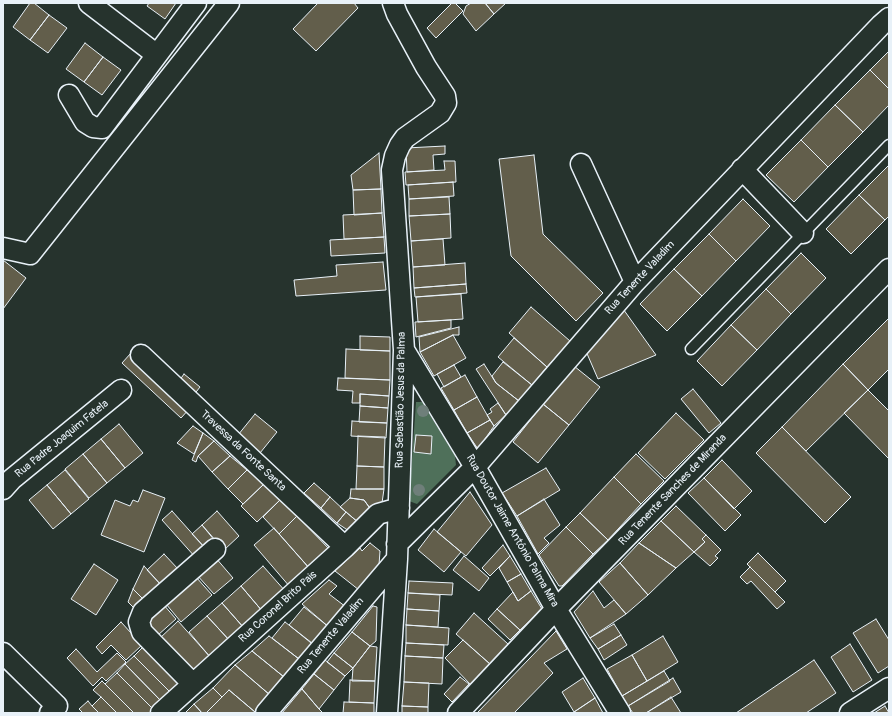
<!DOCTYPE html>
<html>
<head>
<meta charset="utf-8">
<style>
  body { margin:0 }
  #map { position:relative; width:892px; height:716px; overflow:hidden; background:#26332d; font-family:Pangolin,sans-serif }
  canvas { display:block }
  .frame { position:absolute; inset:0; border:4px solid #e8f1f8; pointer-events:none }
</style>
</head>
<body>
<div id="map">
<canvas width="892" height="716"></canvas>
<div class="frame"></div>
</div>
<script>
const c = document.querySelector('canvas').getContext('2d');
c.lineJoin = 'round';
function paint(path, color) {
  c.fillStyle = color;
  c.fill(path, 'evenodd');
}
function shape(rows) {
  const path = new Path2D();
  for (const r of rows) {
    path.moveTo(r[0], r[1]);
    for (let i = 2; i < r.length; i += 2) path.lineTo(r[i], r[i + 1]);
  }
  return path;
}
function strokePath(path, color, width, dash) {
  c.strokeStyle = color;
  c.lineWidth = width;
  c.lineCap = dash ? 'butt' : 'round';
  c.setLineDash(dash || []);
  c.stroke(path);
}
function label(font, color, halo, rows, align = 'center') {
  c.font = font + ' Pangolin,sans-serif';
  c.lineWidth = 3.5;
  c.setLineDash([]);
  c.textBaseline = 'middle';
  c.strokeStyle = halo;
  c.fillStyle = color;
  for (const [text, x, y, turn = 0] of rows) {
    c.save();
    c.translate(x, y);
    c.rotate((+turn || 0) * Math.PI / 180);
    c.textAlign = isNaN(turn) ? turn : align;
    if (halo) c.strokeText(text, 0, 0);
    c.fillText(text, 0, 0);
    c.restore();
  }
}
paint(shape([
  [416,402,422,402,455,456,456,465,417,504,409,501]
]), '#4f705a');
const building = shape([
  [30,3,34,3,49,15,30,40,13,27,30,3],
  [149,3,176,3,165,19,147,6,149,3],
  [318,3,354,3,358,8,316,51,293,29,318,3],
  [452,3,455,3,463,11,436,38,427,28,452,3],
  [471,3,485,3,494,14,476,31,463,14,466,6,471,3],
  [485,3,506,3,494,14,485,3],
  [49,15,67,28,48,53,30,40,49,15],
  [85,43,103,57,84,82,66,69,85,43],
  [889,51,889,89,870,70,889,51],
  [103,57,121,70,102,95,84,82,103,57],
  [870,70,889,89,889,105,863,132,835,105,870,70],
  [835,105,863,132,828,167,801,140,835,105],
  [801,140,828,167,794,202,766,175,801,140],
  [445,146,445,154,433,155,434,170,407,172,406,148,445,146],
  [379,153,381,189,353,190,351,175,379,153],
  [534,155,543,234,603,293,576,321,511,256,499,159,534,155],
  [444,161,455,161,456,182,406,185,405,172,445,170,444,161],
  [889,165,889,216,885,220,859,195,889,165],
  [453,182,454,196,409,199,408,185,453,182],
  [381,189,382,213,354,215,353,190,381,189],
  [859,195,885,220,851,254,826,229,859,195],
  [449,197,450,214,409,216,409,199,449,197],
  [743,199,770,226,736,261,709,234,743,199],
  [382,213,384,237,344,239,343,215,382,213],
  [450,214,451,238,411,241,409,216,450,214],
  [709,234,736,261,702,296,674,269,709,234],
  [384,237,385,253,331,256,330,240,384,237],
  [443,239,445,265,413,267,411,241,443,239],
  [801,253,826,278,791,314,766,289,801,253],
  [3,260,26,278,3,309,3,260],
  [383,262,386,290,296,296,294,280,337,276,336,265,383,262],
  [465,263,466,284,414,288,413,267,465,263],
  [674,269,702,296,667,331,640,304,674,269],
  [466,284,467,293,415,297,414,288,466,284],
  [766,289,791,314,757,350,731,325,766,289],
  [461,294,463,319,418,322,416,297,461,294],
  [621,306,656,355,598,379,585,349,621,306],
  [531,307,570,341,547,367,509,333,531,307],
  [889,318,889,369,868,390,843,364,889,318],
  [451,320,451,328,416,337,415,322,451,320],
  [731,325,757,350,722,386,697,361,731,325],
  [459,327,459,335,453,335,420,352,419,337,459,327],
  [453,335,466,358,434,376,420,352,453,335],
  [360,336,390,337,390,351,360,350,360,336],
  [514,338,547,367,532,385,498,357,514,338],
  [346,349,390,351,390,380,345,378,346,349],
  [131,353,190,408,181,418,122,363,131,353],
  [503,362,532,385,519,401,496,383,492,376,503,362],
  [484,364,496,383,519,401,506,415,476,369,484,364],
  [843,364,868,390,806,451,782,427,843,364],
  [454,365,461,377,444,387,437,374,454,365],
  [574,366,600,387,569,425,543,404,574,366],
  [184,374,200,387,193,396,177,384,184,374],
  [465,375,477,397,454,410,441,388,465,375],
  [338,378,390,380,389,396,360,394,360,403,352,403,353,391,337,390,338,378],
  [693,389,721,423,709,433,681,399,693,389],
  [868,390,889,411,889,457,888,458,844,413,868,390],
  [360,394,389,396,388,408,360,406,360,394],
  [477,397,490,420,467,433,454,410,477,397],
  [498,403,506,415,494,426,487,415,492,412,490,409,498,403],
  [543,404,569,425,538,463,513,442,543,404],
  [360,406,388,408,387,423,359,422,360,406],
  [676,413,704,440,665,479,638,453,676,413],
  [255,414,277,432,260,453,238,435,255,414],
  [490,420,494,426,478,449,467,433,490,420],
  [352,421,387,423,386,438,351,436,352,421],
  [119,424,143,453,125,468,101,439,119,424],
  [193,426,203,433,194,454,177,443,193,426],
  [782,427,851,497,825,523,756,453,782,427],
  [203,433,214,441,198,456,196,462,192,460,203,433],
  [416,435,432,436,431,454,414,452,416,435],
  [358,436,385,437,384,467,357,466,358,436],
  [101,439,125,468,107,483,83,454,101,439],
  [214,441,230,456,212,472,198,456,214,441],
  [83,454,107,483,89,498,65,469,83,454],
  [636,454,664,481,641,504,614,477,636,454],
  [230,456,247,470,228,489,212,472,230,456],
  [722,460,752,491,734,509,704,478,722,460],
  [357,466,384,467,384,489,356,489,357,466],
  [546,468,560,490,517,516,502,493,546,468],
  [65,470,89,499,71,514,47,485,65,470],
  [247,470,264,484,243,504,228,489,247,470],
  [614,477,641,504,608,540,580,513,614,477],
  [704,478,741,515,725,531,688,493,704,478],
  [314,483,330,497,321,508,304,493,314,483],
  [264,484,281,499,257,522,241,506,264,484],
  [47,485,71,514,53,529,29,500,47,485],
  [351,489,384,489,382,503,372,511,364,500,350,498,351,489],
  [143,490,165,498,144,552,101,535,115,500,130,506,133,500,138,502,143,490],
  [470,492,492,525,466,556,437,532,470,492],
  [330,497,346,512,337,523,321,508,330,497],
  [350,498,364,500,372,511,359,523,340,507,350,498],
  [281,499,297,516,279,534,263,517,281,499],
  [544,499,560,525,544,538,549,543,538,554,517,516,544,499],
  [676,506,706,535,702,539,705,542,694,552,661,521,676,506],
  [172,511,206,549,196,558,162,520,172,511],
  [217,511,239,536,224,550,202,525,217,511],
  [346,512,359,523,349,531,337,523,346,512],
  [580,513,608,540,593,554,566,527,580,513],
  [297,516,331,551,310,569,279,534,297,516],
  [661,521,694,552,676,568,639,543,661,521],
  [202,525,215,541,206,549,192,534,202,525],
  [566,527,593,554,562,586,559,586,539,555,566,527],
  [274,528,310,569,290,587,254,545,274,528],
  [434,529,461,552,444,572,418,550,434,529],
  [706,535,721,550,715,556,718,558,710,566,694,552,705,542,702,539,706,535],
  [370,543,380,551,379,565,359,590,335,571,360,548,362,551,370,543],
  [639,543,676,568,648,595,620,563,639,543],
  [503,545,510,556,490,576,482,568,503,545],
  [758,553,786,581,775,592,747,564,758,553],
  [164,554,179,570,162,586,147,570,164,554],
  [464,556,489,578,479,591,453,570,464,556],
  [510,556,521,574,507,582,499,568,510,556],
  [215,557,233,578,214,594,196,574,215,557],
  [620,563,648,595,626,614,599,582,620,563],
  [94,564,118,580,96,615,71,599,94,564],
  [144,566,162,586,146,602,133,589,144,566],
  [263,566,286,592,263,612,241,586,263,566],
  [750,567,785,602,777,609,751,581,747,584,740,577,750,567],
  [521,574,531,591,518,601,507,582,521,574],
  [196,577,212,595,181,622,166,604,196,577],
  [329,580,337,586,329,594,346,607,330,628,302,604,329,580],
  [409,581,453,583,452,595,408,593,409,581],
  [241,586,263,612,244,628,222,603,241,586],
  [133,589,146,602,136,610,128,602,133,589],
  [531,591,542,609,520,630,497,609,513,592,518,601,531,591],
  [593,591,604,608,614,600,626,614,590,638,574,612,593,591],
  [408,593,440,595,439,611,407,609,408,593],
  [222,603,244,628,230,641,207,616,222,603],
  [163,604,176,619,158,635,145,620,163,604],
  [373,606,377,607,376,641,370,646,352,632,373,606],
  [304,607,330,628,316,647,289,625,304,607],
  [407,609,439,611,438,627,406,625,407,609],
  [497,609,520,630,510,640,488,619,497,609],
  [474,613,508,644,490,664,456,634,474,613],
  [207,616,230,641,211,658,189,632,207,616],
  [876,619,889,640,889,666,878,673,853,633,876,619],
  [178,621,211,658,192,674,159,639,178,621],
  [121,622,142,645,126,660,111,645,102,654,96,647,121,622],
  [285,622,312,643,299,659,272,638,285,622],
  [614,624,621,635,598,649,590,638,614,624],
  [406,625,449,628,448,645,406,643,406,625],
  [556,631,567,649,544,663,553,673,514,713,477,713,556,631],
  [352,632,370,646,353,668,334,653,352,632],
  [621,635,627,645,604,660,598,649,621,635],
  [269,636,299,659,284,677,252,651,269,636],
  [663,636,678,662,647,681,632,655,663,636],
  [463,640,490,664,471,685,445,658,463,640],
  [406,643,444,645,443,658,405,656,406,643],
  [850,644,872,680,853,692,831,657,850,644],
  [370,646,377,647,375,681,352,681,353,668,370,646],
  [143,647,179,684,170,692,134,656,143,647],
  [76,649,97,672,117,653,126,662,106,681,102,677,93,686,67,658,76,649],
  [252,651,284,677,270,695,235,665,252,651],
  [334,653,353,668,345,676,327,662,334,653],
  [632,655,647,681,622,696,607,669,632,655],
  [134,656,170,692,161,701,125,664,134,656],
  [405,656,443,658,442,684,404,682,405,656],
  [325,660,345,676,334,690,314,674,325,660],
  [814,660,836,693,806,713,736,713,814,660],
  [125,664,161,701,153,709,117,673,125,664],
  [235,665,270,695,255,712,229,690,222,697,213,688,235,665],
  [664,671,670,681,628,706,622,696,664,671],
  [117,673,153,709,149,713,134,713,105,684,117,673],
  [314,674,334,690,319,709,302,689,314,674],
  [460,677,469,684,452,702,444,694,460,677],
  [583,678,595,698,574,712,562,692,583,678],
  [673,678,681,692,646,713,633,713,628,706,673,678],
  [350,680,375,681,374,703,349,702,350,680],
  [102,681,134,713,117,713,101,697,93,690,102,681],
  [404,682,429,683,428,707,402,706,404,682],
  [213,688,222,697,206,713,202,713,194,704,213,688],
  [302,689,319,709,323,713,282,713,302,689],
  [229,690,255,712,254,713,206,713,229,690],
  [101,697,117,713,99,713,92,706,101,697],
  [671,697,681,713,646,713,671,697],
  [595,698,603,713,574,713,574,712,595,698],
  [88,701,92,706,99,713,83,713,79,709,88,701],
  [344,702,374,703,374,713,343,713,344,702],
  [194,704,202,713,185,713,194,704],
  [402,706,428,707,428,713,402,713,402,706],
  [885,706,889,713,874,713,885,706]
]);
paint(building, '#625e4b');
strokePath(building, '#e8f1f8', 1);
const service = shape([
  [691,349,889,145]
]);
const minor = shape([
  [89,3,157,55],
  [69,95,85,122,93,127,102,128,196,3],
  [581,164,635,282],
  [742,169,803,233],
  [3,248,30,254,229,3],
  [404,350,475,467,556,609,620,713],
  [141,355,345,547],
  [3,489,12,479,121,390],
  [397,544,475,467,635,282,881,25,889,18],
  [3,653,57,706,50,713],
  [193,684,142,632,139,622,143,612,215,549],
  [161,713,345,547,378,514,399,508],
  [266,713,397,559],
  [387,713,397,559,404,350,392,170,395,156,400,145,405,138,440,113,446,103,445,96,426,67,397,14,393,3],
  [458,713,556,609,889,269],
  [850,713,889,688]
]);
strokePath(service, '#e8f1f8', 13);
strokePath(minor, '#e8f1f8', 23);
strokePath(service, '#26332d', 10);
strokePath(minor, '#26332d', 20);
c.fillStyle = '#6f7f7a';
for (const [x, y] of [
  [423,411],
  [419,490]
]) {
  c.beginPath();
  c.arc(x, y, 6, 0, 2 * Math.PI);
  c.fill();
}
label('11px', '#e8f1f8', '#26332d', [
  ["Rua Tenente Valadim",640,278,-47],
  ["Rua Sebastião Jesus da Palma",401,400,-89],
  ["Rua Padre Joaquim Fatela",62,439,-39],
  ["Travessa da Fonte Santa",243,451,43],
  ["Rua Tenente Sanches de Miranda",673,490,-46],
  ["Rua Doutor Jaime António Palma Mira",512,531,60],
  ["Rua Coronel Brito Pais",278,607,-42],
  ["Rua Tenente Valadim",331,636,-50]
]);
</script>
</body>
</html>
